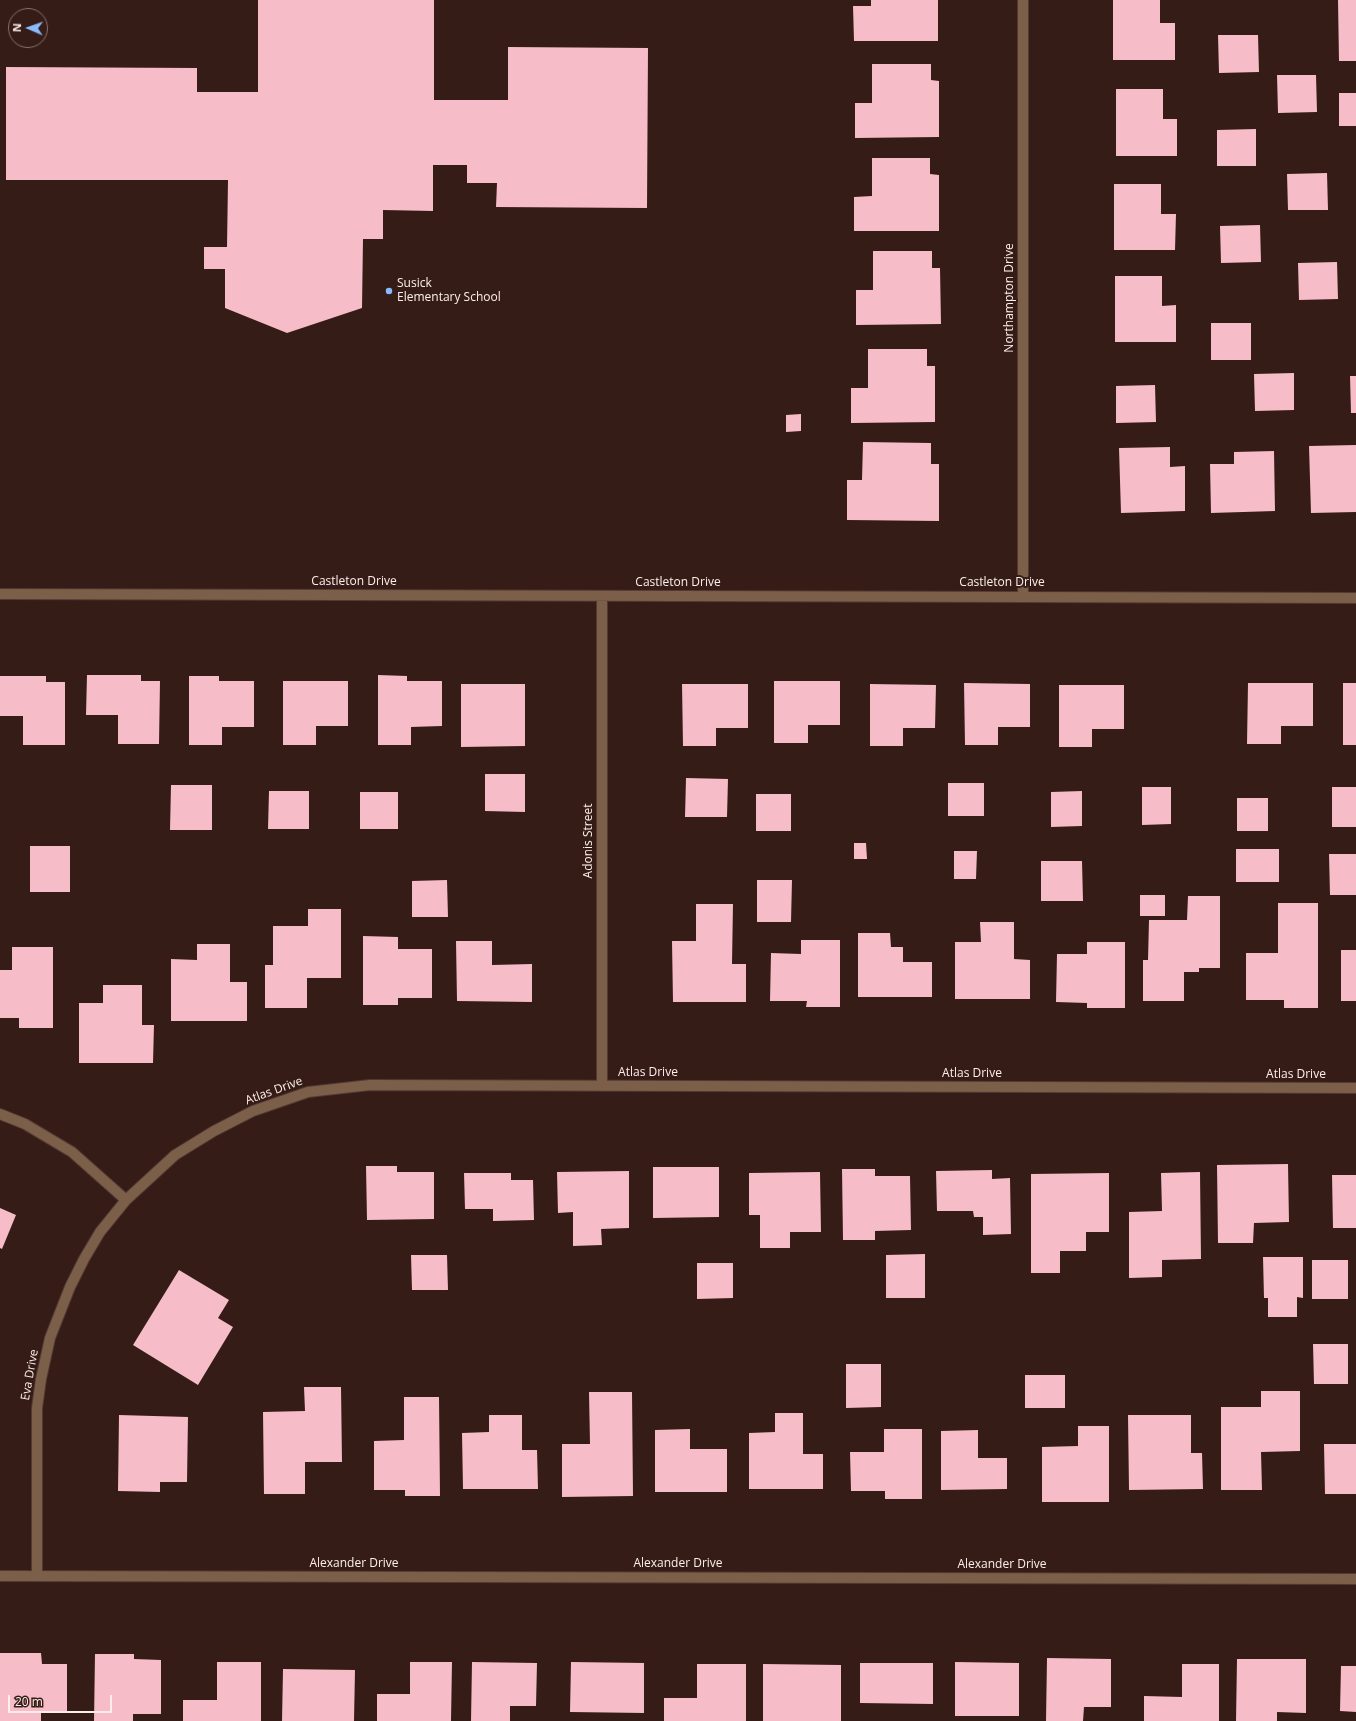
<!DOCTYPE html>
<html>
<head>
<meta charset="utf-8">
<style>
  body { margin:0 }
  #map { position:relative; width:1356px; height:1721px; overflow:hidden; background:#361c16; font-family:"Open Sans",sans-serif }
  canvas { display:block }
  .north { position:absolute; left:8px; top:8px; width:40px; height:40px; box-sizing:border-box; background:#361c16; border:1px solid #86706b; border-radius:50%; rotate:272deg; font-size:11px; font-weight:700; line-height:16px; text-align:center; color:#fdeeeb }
  .north::after { content:''; display:block; margin:auto; width:14px; height:18px; background:#88bafc; clip-path:polygon(50% 0,100% 100%,50% 72%,0 100%) }
  .scale { position:absolute; left:8px; top:1695px; width:104px; height:18px; box-sizing:border-box; border:2px solid #fdeeeb; border-top:0; padding-left:5px; font-size:12px; line-height:14px; white-space:nowrap; color:#fdeeeb; -webkit-text-stroke:3px #361c16; paint-order:stroke }
</style>
</head>
<body>
<div id="map">
<canvas width="1356" height="1721"></canvas>
<div class="north">N</div>
<div class="scale">20 m</div>
</div>
<script>
const c = document.querySelector('canvas').getContext('2d');
c.lineJoin = 'round';
function paint(path, color) {
  c.fillStyle = color;
  c.fill(path, 'evenodd');
}
function shape(rows) {
  const path = new Path2D();
  for (const r of rows) {
    path.moveTo(r[0], r[1]);
    for (let i = 2; i < r.length; i += 2) path.lineTo(r[i], r[i + 1]);
  }
  return path;
}
function strokePath(path, color, width, dash) {
  c.strokeStyle = color;
  c.lineWidth = width;
  c.lineCap = dash ? 'butt' : 'round';
  c.setLineDash(dash || []);
  c.stroke(path);
}
function label(font, color, halo, rows, align = 'center') {
  c.font = font + ' "Open Sans",sans-serif';
  c.lineWidth = 4;
  c.setLineDash([]);
  c.textBaseline = 'middle';
  c.strokeStyle = halo;
  c.fillStyle = color;
  for (const [text, x, y, turn = 0] of rows) {
    c.save();
    c.translate(x, y);
    c.rotate((+turn || 0) * Math.PI / 180);
    c.textAlign = isNaN(turn) ? turn : align;
    if (halo) c.strokeText(text, 0, 0);
    c.fillText(text, 0, 0);
    c.restore();
  }
}
paint(shape([
  [258,0,434,0,434,100,508,100,508,47,648,48,647,208,496,207,497,183,467,183,467,165,433,165,433,211,383,210,383,239,363,239,362,308,287,333,225,308,225,269,204,269,204,247,227,247,228,180,6,180,6,67,197,68,197,92,258,92],
  [871,0,938,0,938,41,854,41,853,6,871,6],
  [1113,0,1160,0,1160,23,1175,23,1175,60,1113,60],
  [1338,0,1356,0,1356,61,1339,61],
  [1218,35,1258,35,1259,72,1219,73],
  [872,64,931,64,931,80,939,81,939,137,855,138,855,103,872,103],
  [1277,75,1316,75,1317,112,1278,113],
  [1116,89,1163,89,1163,119,1177,119,1177,156,1116,156],
  [1339,93,1356,93,1356,126,1339,126],
  [1256,129,1256,166,1217,166,1217,130],
  [872,158,930,158,930,174,939,175,939,231,854,231,854,197,872,196],
  [1327,173,1328,210,1288,210,1287,174],
  [1114,184,1161,184,1161,214,1176,214,1175,250,1114,250],
  [1260,225,1261,262,1221,263,1220,226],
  [873,251,932,251,932,268,940,268,941,324,856,325,856,290,873,290],
  [1337,262,1338,299,1299,300,1298,263],
  [1115,276,1162,276,1162,306,1176,305,1176,342,1115,342],
  [1211,323,1251,323,1251,360,1211,360],
  [868,349,927,349,927,366,935,366,935,422,851,423,851,388,868,388],
  [1294,373,1294,410,1255,411,1254,374],
  [1350,376,1356,376,1356,413,1351,413],
  [1155,385,1156,422,1116,423,1116,386],
  [801,414,801,431,786,432,786,415],
  [863,442,931,443,931,464,939,464,939,521,847,520,847,480,862,480],
  [1356,445,1356,512,1311,513,1309,446],
  [1170,447,1170,467,1185,466,1185,511,1121,513,1119,448],
  [1274,451,1275,511,1211,513,1210,464,1234,464,1234,452],
  [87,675,141,675,141,681,160,681,159,744,118,744,118,715,86,715],
  [378,675,407,676,407,681,442,681,442,726,411,727,411,745,378,745],
  [0,676,46,676,46,682,65,682,65,745,23,745,23,716,0,716],
  [189,676,219,676,219,681,254,681,254,727,222,727,222,745,189,745],
  [283,681,348,681,348,726,316,726,316,745,283,745],
  [774,681,840,681,840,725,808,725,808,743,774,743],
  [964,683,1030,684,1030,727,998,727,998,745,965,745],
  [1248,683,1313,683,1313,726,1281,726,1281,744,1247,744],
  [1343,683,1356,683,1356,745,1343,745],
  [461,684,525,684,525,746,461,747],
  [682,684,748,684,748,728,716,728,716,746,683,746],
  [870,684,936,685,935,728,903,728,903,746,870,746],
  [1059,685,1124,685,1124,729,1092,729,1092,747,1059,747],
  [485,774,525,774,525,812,485,811],
  [686,778,728,779,727,817,685,817],
  [948,783,984,783,984,816,948,816],
  [171,785,212,785,212,830,170,830],
  [1142,787,1171,787,1171,824,1142,825],
  [1332,787,1356,787,1356,827,1332,827],
  [269,791,309,791,309,829,268,829],
  [1082,791,1082,826,1051,827,1051,792],
  [360,792,398,792,398,829,360,829],
  [756,794,791,794,791,831,756,831],
  [1237,798,1268,798,1268,831,1237,831],
  [854,843,866,843,867,859,854,859],
  [30,846,70,846,70,892,30,892],
  [1236,849,1279,849,1279,882,1236,882],
  [954,851,977,851,976,879,954,879],
  [1329,854,1356,854,1356,895,1330,895],
  [1041,861,1082,861,1083,901,1041,901],
  [447,880,448,917,412,917,412,881],
  [757,880,792,880,791,922,757,922],
  [1140,895,1165,895,1165,916,1140,916],
  [1188,896,1220,896,1220,968,1199,968,1199,972,1184,972,1184,1001,1143,1001,1143,960,1148,960,1149,920,1187,920],
  [1278,903,1318,903,1318,1008,1284,1008,1284,1000,1246,1000,1246,953,1278,953],
  [696,904,733,904,732,964,746,964,746,1002,673,1002,672,941,696,941],
  [308,909,341,909,341,978,307,978,307,1008,265,1008,265,965,273,965,273,926,308,926],
  [980,922,1014,922,1014,959,1030,960,1030,999,955,999,955,942,981,942],
  [858,933,890,933,891,947,903,947,903,962,932,962,932,997,858,997],
  [363,936,398,937,398,949,432,949,432,998,398,998,398,1005,363,1005],
  [801,940,840,940,840,1007,806,1007,807,1001,770,1001,771,953,801,954],
  [456,941,492,941,492,965,532,964,532,1002,457,1001],
  [1087,942,1125,942,1125,1008,1087,1008,1087,1003,1056,1002,1057,954,1087,954],
  [197,944,230,944,230,982,247,982,247,1021,171,1021,171,959,197,960],
  [12,947,53,947,53,1028,19,1028,19,1018,0,1018,0,970,12,970],
  [1341,950,1356,950,1356,1001,1341,1001],
  [103,985,142,985,142,1025,154,1025,153,1063,79,1063,79,1003,103,1003],
  [1288,1164,1289,1222,1254,1223,1253,1243,1218,1243,1217,1165],
  [366,1166,397,1166,397,1172,434,1172,434,1219,367,1220],
  [653,1167,719,1167,719,1217,653,1218],
  [842,1169,875,1169,875,1176,910,1176,911,1230,875,1231,875,1240,843,1240],
  [992,1170,992,1179,1010,1178,1011,1234,983,1235,983,1217,974,1217,973,1211,937,1211,936,1171],
  [629,1171,629,1228,601,1229,602,1245,573,1246,573,1212,558,1213,557,1172],
  [820,1172,821,1232,790,1232,790,1248,760,1248,760,1215,749,1215,749,1173],
  [1200,1172,1201,1259,1162,1260,1162,1277,1129,1278,1129,1212,1162,1211,1161,1173],
  [464,1173,511,1173,511,1180,533,1180,534,1220,493,1221,493,1209,465,1209],
  [1109,1173,1109,1232,1086,1232,1086,1251,1060,1251,1060,1273,1031,1273,1031,1174],
  [1332,1175,1356,1175,1356,1228,1333,1228],
  [0,1208,16,1215,2,1249,0,1248],
  [925,1254,925,1298,886,1298,886,1255],
  [411,1255,447,1255,448,1290,412,1290],
  [1263,1257,1303,1257,1303,1298,1297,1297,1297,1317,1268,1317,1268,1298,1264,1298],
  [1312,1260,1348,1260,1348,1299,1312,1299],
  [697,1263,733,1263,733,1298,697,1299],
  [179,1270,229,1300,218,1318,233,1327,198,1385,133,1345],
  [1313,1344,1348,1344,1348,1384,1314,1384],
  [846,1364,881,1364,881,1407,846,1408],
  [1025,1375,1065,1375,1065,1408,1025,1408],
  [304,1387,341,1387,342,1462,305,1462,305,1494,264,1494,263,1412,305,1411],
  [1261,1391,1300,1391,1300,1451,1261,1452,1262,1490,1221,1490,1221,1407,1261,1407],
  [589,1392,632,1392,633,1496,562,1497,562,1444,590,1444],
  [404,1397,439,1397,440,1496,405,1496,405,1490,374,1490,374,1441,404,1440],
  [775,1413,803,1413,803,1454,823,1454,823,1489,749,1489,749,1433,775,1432],
  [119,1415,188,1417,187,1482,160,1482,160,1492,118,1491],
  [489,1415,522,1415,522,1450,537,1450,538,1489,463,1489,462,1433,489,1432],
  [1128,1415,1191,1415,1191,1453,1202,1453,1203,1489,1129,1490],
  [1078,1426,1109,1426,1109,1502,1042,1502,1042,1447,1078,1446],
  [690,1429,690,1449,727,1449,727,1492,655,1492,655,1430],
  [884,1429,922,1429,922,1499,885,1499,885,1491,851,1491,850,1452,884,1452],
  [978,1430,978,1458,1007,1458,1007,1489,941,1490,941,1431],
  [1324,1444,1356,1444,1356,1494,1325,1494],
  [0,1653,41,1653,42,1664,67,1664,67,1712,41,1712,41,1721,0,1721],
  [95,1654,134,1654,134,1659,161,1660,161,1714,133,1714,133,1721,94,1721],
  [1047,1658,1111,1659,1111,1707,1084,1707,1083,1721,1046,1721],
  [1237,1659,1306,1659,1306,1713,1277,1712,1277,1721,1236,1721],
  [217,1662,261,1662,261,1721,183,1721,183,1700,217,1700],
  [410,1662,452,1662,451,1721,377,1721,377,1694,410,1694],
  [472,1662,537,1663,536,1706,510,1706,510,1721,471,1721],
  [571,1662,644,1663,644,1713,570,1712],
  [955,1662,1019,1663,1019,1716,955,1716],
  [860,1663,933,1663,933,1704,860,1703],
  [697,1664,746,1664,746,1721,664,1721,664,1698,697,1698],
  [763,1664,841,1665,841,1721,763,1721],
  [1182,1664,1219,1664,1219,1721,1144,1721,1144,1696,1182,1697],
  [1341,1666,1356,1666,1356,1712,1340,1711],
  [283,1669,355,1670,354,1721,282,1721]
]), '#f6bcc8');
const minor = shape([
  [0,594,1356,598],
  [1023,596,1023,0],
  [602,1086,602,596],
  [0,1114,25,1124,72,1152,126,1200,175,1155,214,1131,253,1111,308,1092,370,1085,1356,1088],
  [0,1576,1356,1579],
  [37,1576,37,1408,41,1379,50,1338,70,1287,84,1259,100,1232,126,1200]
]);
strokePath(minor, '#523934', 12);
strokePath(minor, '#7c5f48', 10);
for (const [x, y, r, color] of [
  [389,291,4,"#88bafc"]
]) {
  const dot = new Path2D();
  dot.arc(x, y, r, 0, 2 * Math.PI);
  c.fillStyle = color;
  c.fill(dot);
  strokePath(dot, '#361c16', 1.5);
}
label('12px', '#fdeeeb', '#361c16', [
  ["Susick",397,284],
  ["Elementary School",397,298]
], 'left');
label('12px', '#fdeeeb', '#361c16', [
  ["Northampton Drive",1010,298,-90],
  ["Castleton Drive",354,582],
  ["Castleton Drive",678,583],
  ["Castleton Drive",1002,583],
  ["Adonis Street",589,841,-90],
  ["Atlas Drive",648,1073],
  ["Atlas Drive",972,1074],
  ["Atlas Drive",1296,1075],
  ["Atlas Drive",274,1091,-20],
  ["Eva Drive",30,1375,-80],
  ["Alexander Drive",354,1564],
  ["Alexander Drive",678,1564],
  ["Alexander Drive",1002,1565]
]);
</script>
</body>
</html>
